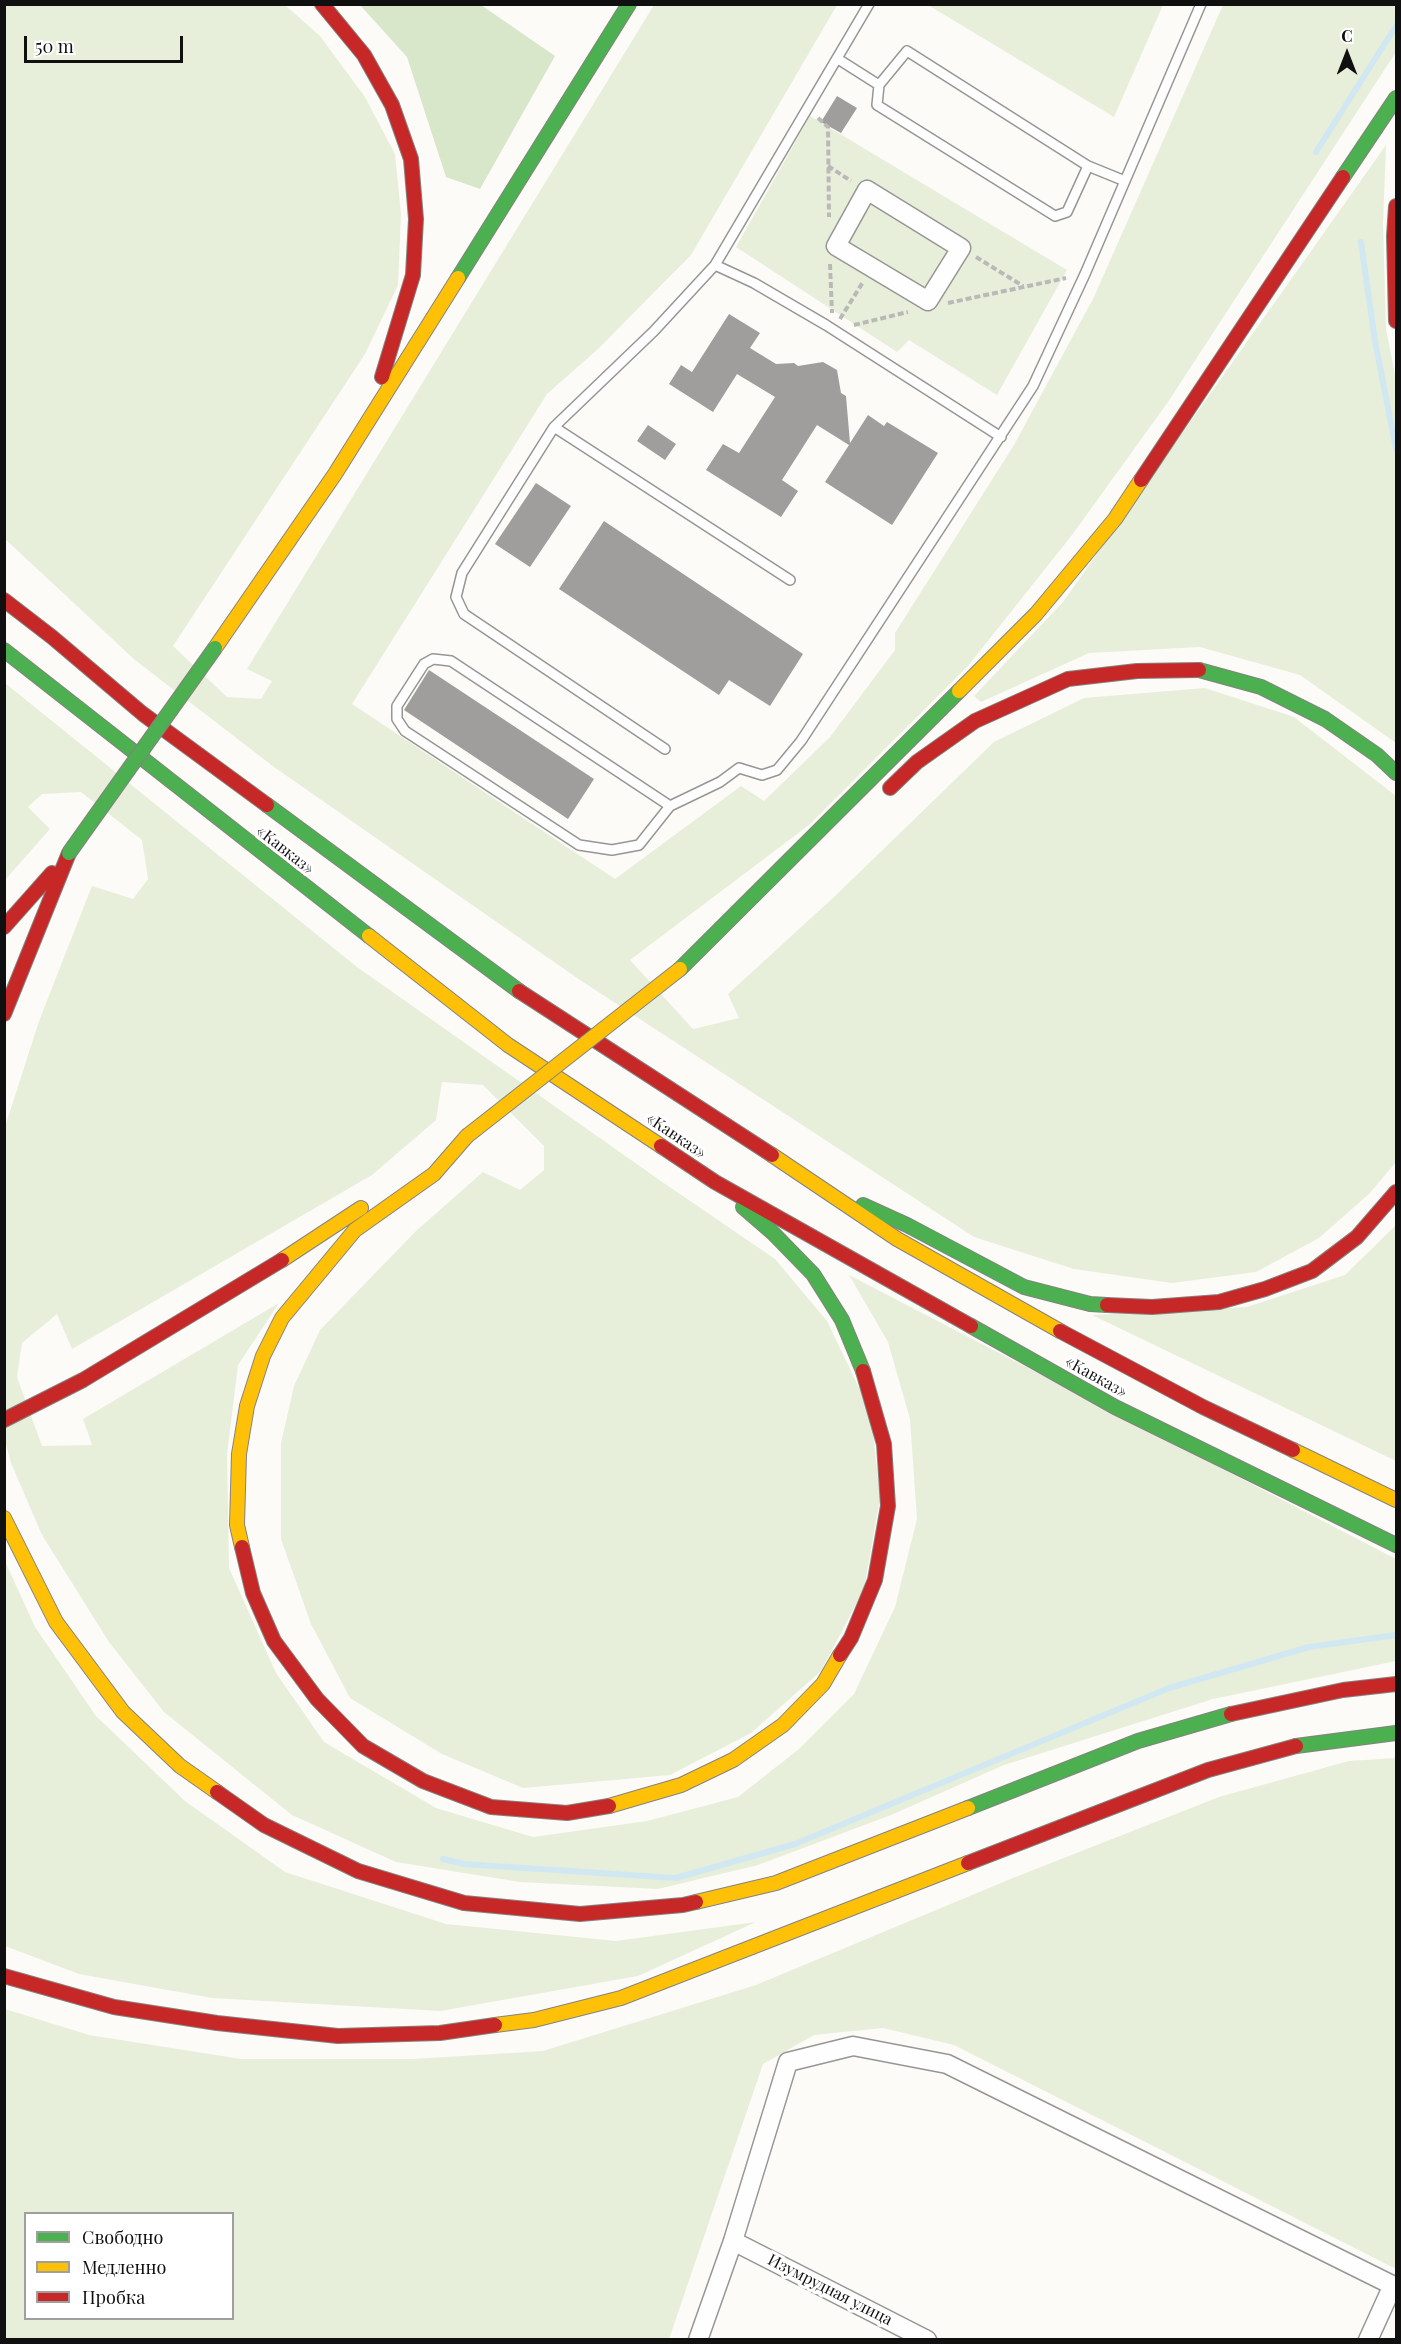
<!DOCTYPE html>
<html>
<head>
<meta charset="utf-8">
<style>
  body { margin:0 }
  #map { position:relative; width:1401px; height:2344px; overflow:hidden; background:#fcfbf7; font-family:"Playfair Display",serif }
  canvas { display:block }
  .frame { position:absolute; inset:0; border:6px solid #101010; pointer-events:none }
  .legend { position:absolute; left:24px; top:2212px; width:210px; height:108px; box-sizing:border-box; background:#fff; border:2px solid #9f9f9f; margin:0; padding:8px 10px; list-style:none; font-size:18px; color:#101010 }
  .legend li { display:flex; align-items:center; gap:12px; height:30px }
  .legend b { width:30px; border:2px solid #9f9f9f }
  .north { position:absolute; left:1317px; top:24px; width:60px; height:60px; -webkit-text-stroke:4px #fff; paint-order:stroke; rotate:0deg; font-size:16px; font-weight:700; line-height:24px; text-align:center; color:#101010 }
  .north::after { content:''; display:block; margin:auto; width:21px; height:27px; background:#101010; clip-path:polygon(50% 0,100% 100%,50% 72%,0 100%) }
  .scale { position:absolute; left:24px; top:36px; width:159px; height:27px; box-sizing:border-box; border:3px solid #101010; border-top:0; padding-left:8px; font-size:18px; line-height:21px; white-space:nowrap; color:#101010; -webkit-text-stroke:4px #fff; paint-order:stroke }
</style>
</head>
<body>
<div id="map">
<canvas width="1401" height="2344"></canvas>
<div class="frame"></div>
<ul class="legend">
<li><b style="height:8px;background:#4caf50"></b>Свободно</li>
<li><b style="height:8px;background:#ffc107"></b>Медленно</li>
<li><b style="height:8px;background:#c62828"></b>Пробка</li>
</ul>
<div class="north">С</div>
<div class="scale">50 m</div>
</div>
<script>
const c = document.querySelector('canvas').getContext('2d');
c.lineJoin = 'round';
function paint(path, color) {
  c.fillStyle = color;
  c.fill(path, 'evenodd');
}
function shape(rows) {
  const path = new Path2D();
  for (const r of rows) {
    path.moveTo(r[0], r[1]);
    for (let i = 2; i < r.length; i += 2) path.lineTo(r[i], r[i + 1]);
  }
  return path;
}
function strokePath(path, color, width, dash) {
  c.strokeStyle = color;
  c.lineWidth = width;
  c.lineCap = dash ? 'butt' : 'round';
  c.setLineDash(dash || []);
  c.stroke(path);
}
function label(font, color, halo, rows, align = 'center') {
  c.font = font + ' "Playfair Display",serif';
  c.lineWidth = 6;
  c.setLineDash([]);
  c.textBaseline = 'middle';
  c.strokeStyle = halo;
  c.fillStyle = color;
  for (const [text, x, y, turn = 0] of rows) {
    c.save();
    c.translate(x, y);
    c.rotate((+turn || 0) * Math.PI / 180);
    c.textAlign = isNaN(turn) ? turn : align;
    if (halo) c.strokeText(text, 0, 0);
    c.fillText(text, 0, 0);
    c.restore();
  }
}
paint(shape([
  [4,5,285,5,320,36,365,97,395,154,401,214,398,285,365,354,173,646,227,697,261,699,272,681,247,669,654,5,837,5,691,255,598,349,547,394,352,704,615,879,741,786,764,801,830,737,895,650,895,633,1014,445,1094,297,1223,5,1396,5,1396,52,1168,402,1072,535,968,666,809,825,630,960,693,1029,739,1018,728,994,834,897,994,742,1084,698,1205,688,1294,717,1396,796,1396,1162,1370,1193,1319,1238,1256,1272,1172,1283,1074,1269,974,1237,580,980,274,767,135,660,5,539],
  [928,5,1163,4,1163,5,1114,117],
  [810,116,1067,270,997,395,909,340,897,352,736,247],
  [1386,145,1383,224,1386,329,1396,380,1396,743,1300,675,1200,647,1089,653,981,702,974,696,1063,602],
  [5,683,357,967,658,1179,775,1259,827,1321,871,1413,880,1498,864,1589,821,1671,751,1733,670,1775,523,1788,442,1754,350,1698,311,1624,281,1539,281,1443,294,1386,320,1330,416,1231,483,1172,520,1190,544,1170,544,1146,483,1085,442,1082,436,1120,372,1175,72,1349,57,1314,22,1343,17,1377,42,1446,92,1445,83,1419,279,1303,238,1365,227,1454,229,1568,276,1673,324,1742,436,1808,533,1837,647,1821,738,1797,799,1749,854,1694,895,1607,917,1519,910,1419,888,1342,849,1275,1396,1559,1396,1661,1213,1699,1004,1765,891,1815,758,1865,658,1889,520,1882,396,1862,292,1815,164,1712,109,1642,42,1535,11,1463,4,1436,5,1127,39,1021,92,886,133,899,148,879,142,840,81,792,42,794,28,807,50,829,5,880],
  [1396,1225,1396,1461,1092,1315,1247,1307,1345,1275],
  [4,1559,35,1627,96,1716,185,1801,285,1872,446,1924,616,1941,756,1922,638,1976,440,2011,212,1998,79,1974,5,1946],
  [1396,1758,1396,2269,954,2045,883,2028,814,2035,763,2064,669,2339,5,2339,5,2009,89,2035,241,2059,413,2059,543,2051,756,1985,1013,1878,1219,1797,1349,1761],
  [26,2214,232,2214,232,2318,26,2318]
]), '#e7efda');
paint(shape([
  [360,5,481,5,555,56,480,189,446,177,407,57]
]), '#d8e6c9');
strokePath(shape([
  [1316,152,1396,26],
  [1361,242,1375,341,1396,449],
  [443,1859,464,1864,676,1878,795,1844,1169,1688,1309,1647,1396,1635]
]), '#d1e7f1', 6);
paint(shape([
  [837,96,857,108,841,133,821,122],
  [729,314,760,333,750,348,776,364,794,363,798,366,823,362,837,370,841,393,846,396,850,443,868,415,884,426,887,422,938,453,892,525,825,482,849,445,817,425,782,480,798,491,781,517,706,470,723,444,739,453,775,397,737,374,713,412,669,384,681,365,692,372],
  [648,425,676,444,665,460,637,441],
  [536,483,571,506,530,567,495,544],
  [604,521,803,654,770,706,729,680,719,695,559,589],
  [429,670,594,779,568,819,404,710]
]), '#a09e9c');
const lane = shape([
  [838,59,879,85],
  [1088,166,1067,212,1055,216,877,105,879,85,907,51,1088,166,1125,181],
  [715,265,754,283,826,325,1001,437],
  [554,427,790,580],
  [665,749,464,614,456,597,462,573,554,427,654,331,715,265,869,4],
  [670,806,451,661,433,659,424,664,397,706,397,719,405,731,579,845,612,850,639,845,670,806,720,782,739,768,762,775,777,770,801,741,1033,386,1085,274,1201,4]
]);
const street = shape([
  [867,190,961,248,928,301,836,246,867,190],
  [733,2241,927,2340],
  [698,2340,733,2241,788,2062,853,2046,947,2064,1396,2287],
  [1368,2340,1393,2285]
]);
const fast = shape([
  [1343,177,1396,98],
  [458,278,629,4],
  [4,650,369,936],
  [1199,670,1261,687,1325,719,1377,755,1396,773],
  [267,805,519,991],
  [680,969,959,691],
  [863,1205,907,1225,1024,1287,1090,1304,1107,1305],
  [743,1207,773,1233,813,1274,842,1320,863,1371],
  [971,1326,1115,1407,1396,1545],
  [1296,1746,1396,1733],
  [968,1808,1138,1741,1231,1714]
]);
const slow = shape([
  [215,648,335,474,458,278],
  [959,691,1036,614,1115,519,1141,480],
  [369,936,508,1045,661,1146],
  [772,1155,897,1239,1060,1331],
  [282,1260,361,1208],
  [1293,1450,1396,1500],
  [4,1518,56,1622,123,1712,180,1766,217,1792],
  [242,1547,237,1525,239,1454,247,1406,263,1356,282,1318,355,1230,434,1174,467,1136],
  [609,1806,681,1785,733,1760,783,1725,823,1684,840,1655],
  [696,1902,776,1883,968,1808],
  [495,2025,534,2020,621,1998,968,1863]
]);
const jam = shape([
  [322,4,364,55,392,105,411,159,416,219,413,275,382,377],
  [1396,206,1394,236,1396,321],
  [1141,480,1343,177],
  [4,600,52,637,143,714,267,805],
  [890,788,917,762,975,721,1068,679,1137,671,1199,670],
  [4,927,52,873],
  [519,991,772,1155],
  [4,1014,69,853],
  [661,1146,715,1182,971,1326],
  [1107,1305,1152,1307,1219,1302,1265,1289,1312,1271,1357,1237,1396,1192],
  [1060,1331,1203,1407,1293,1450],
  [4,1420,83,1380,282,1260],
  [242,1547,253,1593,274,1641,317,1699,363,1746,423,1781,491,1807,567,1813,609,1806],
  [840,1655,851,1638,875,1580,888,1506,884,1444,863,1371],
  [1231,1714,1343,1690,1396,1684],
  [217,1792,264,1825,358,1871,464,1903,580,1914,683,1905,696,1902],
  [968,1863,1208,1770,1296,1746],
  [4,1976,114,2007,217,2023,338,2036,440,2033,495,2025]
]);
strokePath(lane, '#969694', 12);
strokePath(street, '#969694', 21);
strokePath(fast, '#848381', 16);
strokePath(slow, '#848381', 16);
strokePath(jam, '#848381', 16);
strokePath(shape([
  [818,118,828,127,829,217],
  [828,166,851,181],
  [976,257,1023,286],
  [830,264,832,313],
  [948,303,1066,278],
  [840,319,863,282],
  [854,325,908,312]
]), '#b9b9b8', 4, [6, 3]);
strokePath(lane, '#fffefe', 9);
strokePath(street, '#fffefe', 18);
strokePath(fast, '#4caf50', 14);
strokePath(slow, '#ffc107', 14);
strokePath(jam, '#c62828', 14);
const fastBridge = shape([
  [69,853,215,648]
]);
const slowBridge = shape([
  [467,1136,680,969]
]);
strokePath(fastBridge, '#848381', 16, []);
strokePath(slowBridge, '#848381', 16, []);
strokePath(fastBridge, '#4caf50', 14);
strokePath(slowBridge, '#ffc107', 14);
label('16px', '#101010', '#fff', [
  ["«Кавказ»",285,850,38],
  ["«Кавказ»",676,1136,34],
  ["«Кавказ»",1096,1377,29],
  ["Изумрудная улица",830,2290,27]
]);
</script>
</body>
</html>
